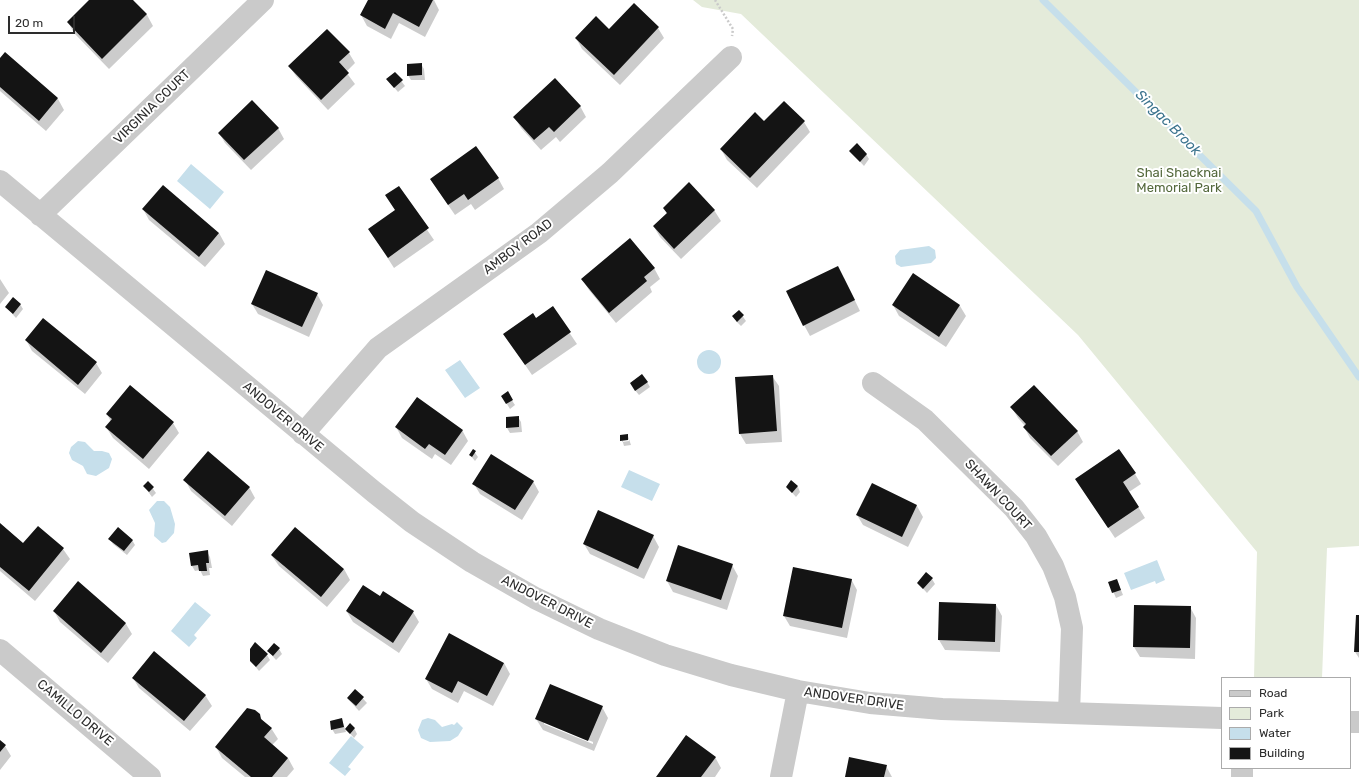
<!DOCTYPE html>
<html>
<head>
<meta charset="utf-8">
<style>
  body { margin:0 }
  #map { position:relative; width:1359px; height:777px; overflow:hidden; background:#fff; font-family:Rubik,sans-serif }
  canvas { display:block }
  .legend { position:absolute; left:1221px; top:677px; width:130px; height:92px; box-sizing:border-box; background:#fff; border:1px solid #ababab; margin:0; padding:5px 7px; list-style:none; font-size:12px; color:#2d2d2d }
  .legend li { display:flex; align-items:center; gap:8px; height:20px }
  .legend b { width:20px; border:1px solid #ababab }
  .scale { position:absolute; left:8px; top:16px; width:67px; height:18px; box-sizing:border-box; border:2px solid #2d2d2d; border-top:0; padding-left:5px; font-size:12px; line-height:14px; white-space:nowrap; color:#2d2d2d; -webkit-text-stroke:3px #fff; paint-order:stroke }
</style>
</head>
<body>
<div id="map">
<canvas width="1359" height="777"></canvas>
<ul class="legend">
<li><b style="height:5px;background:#cacaca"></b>Road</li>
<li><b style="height:11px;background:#e4ebda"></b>Park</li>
<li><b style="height:11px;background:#c6dfeb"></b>Water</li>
<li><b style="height:11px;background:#141414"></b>Building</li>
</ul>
<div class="scale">20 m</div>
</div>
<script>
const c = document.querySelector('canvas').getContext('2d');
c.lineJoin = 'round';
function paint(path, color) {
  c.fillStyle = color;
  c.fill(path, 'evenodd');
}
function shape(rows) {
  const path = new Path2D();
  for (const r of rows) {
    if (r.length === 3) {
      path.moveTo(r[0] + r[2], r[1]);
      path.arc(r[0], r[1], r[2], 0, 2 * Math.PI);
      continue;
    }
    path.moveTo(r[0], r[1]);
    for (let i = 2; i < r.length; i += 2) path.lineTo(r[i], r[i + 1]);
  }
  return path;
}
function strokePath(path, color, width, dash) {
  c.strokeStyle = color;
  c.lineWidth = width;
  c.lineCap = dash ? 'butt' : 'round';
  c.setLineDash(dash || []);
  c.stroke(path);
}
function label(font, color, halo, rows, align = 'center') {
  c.font = font + ' Rubik,sans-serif';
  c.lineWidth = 4;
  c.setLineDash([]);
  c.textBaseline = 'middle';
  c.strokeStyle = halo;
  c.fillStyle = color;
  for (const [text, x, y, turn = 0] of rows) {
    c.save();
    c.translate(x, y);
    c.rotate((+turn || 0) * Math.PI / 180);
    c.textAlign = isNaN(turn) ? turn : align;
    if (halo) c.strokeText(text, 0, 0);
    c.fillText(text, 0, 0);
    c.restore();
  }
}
paint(shape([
  [693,0,1359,0,1359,546,1327,548,1322,678,1254,678,1257,552,1078,335,741,14,702,7]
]), '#e4ebda');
paint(shape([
  [191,164,224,192,210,209,177,181],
  [929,246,935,250,936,258,931,263,901,267,896,264,895,256,900,250],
  [709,362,12],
  [460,360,480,388,465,398,445,370],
  [78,441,85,442,94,451,102,451,109,453,112,459,109,468,96,476,87,474,83,466,72,460,69,453,71,447],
  [629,470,660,484,652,501,621,487],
  [157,501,164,501,170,507,175,524,174,533,166,542,162,543,154,536,155,523,149,510],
  [1157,560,1165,580,1156,584,1155,581,1131,590,1124,573],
  [195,602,211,615,194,635,197,638,189,647,171,631],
  [428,718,435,720,442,727,452,724,454,725,457,722,463,728,458,736,450,741,430,742,421,738,418,730,422,720],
  [351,736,364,747,348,767,351,769,345,776,329,763]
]), '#c6dfeb');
paint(shape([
  [91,0,132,0,147,15,153,26,109,69,74,33,68,22],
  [369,0,434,0,439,10,425,37,399,23,391,39,367,26,361,15],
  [634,5,658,28,664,38,620,85,582,49,576,38,609,30],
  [349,53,355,63,346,72,355,84,328,110,296,76,289,66],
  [5,54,58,99,64,110,46,131,0,91,0,59],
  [421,64,424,69,425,80,411,80,408,75],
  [395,73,405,86,398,92,388,80],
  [580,106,586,117,560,142,556,137,541,150,521,128,515,118],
  [804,122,810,132,757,188,727,160,721,149,764,123],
  [278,128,284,139,251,170,225,143,219,133],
  [850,151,866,154,869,159,864,166],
  [498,178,504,189,475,210,471,204,455,215,431,180],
  [398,187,434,240,394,268,369,229,396,211],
  [664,208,714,210,721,221,681,259,660,237,654,227,667,214],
  [143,209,219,233,225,244,205,267,149,220],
  [654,268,660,279,650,287,652,292,616,323,589,290,582,279],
  [913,275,960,306,966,316,946,347,899,316,893,305],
  [844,278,860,311,810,336,804,325],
  [0,279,9,293,0,304],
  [317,294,323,305,309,337,258,314,252,304],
  [20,304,23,309,16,318,6,307],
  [552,307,577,344,532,375,504,334,536,319],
  [739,311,746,321,741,326,736,321],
  [26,340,96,363,102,373,85,394,32,351],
  [772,376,779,386,782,442,746,444,740,434],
  [647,382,650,387,639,395,634,389],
  [507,393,515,405,510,409,502,396],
  [1012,408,1077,431,1083,442,1058,466,1030,438,1024,427,1025,426,1018,418],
  [107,414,173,423,179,433,149,469,113,438,106,427,111,422],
  [518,417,521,422,522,432,510,433,507,428],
  [396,427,462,430,468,441,451,465,435,454,432,459,402,438],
  [621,436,628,436,631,445,624,446],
  [629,439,629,441,622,442,622,440],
  [473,450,478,457,475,461,470,455],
  [1135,474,1141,484,1129,492,1145,518,1115,538,1076,479],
  [185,480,249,487,255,498,232,526,191,491],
  [533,481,539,492,522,520,480,494,474,484],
  [148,482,156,493,152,497,144,486],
  [872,484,917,506,923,517,908,547,863,525,857,515],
  [787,487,798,487,800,492,796,497],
  [0,524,24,544,38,527,63,549,70,559,35,601,0,571],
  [653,536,659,547,644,579,590,554,584,544],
  [110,539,132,540,135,545,127,555,113,544],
  [207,552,210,557,212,568,209,568,210,575,203,576,200,570,195,571,192,566],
  [272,556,344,569,350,580,327,607,279,566],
  [732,565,738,576,727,610,673,592,667,581],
  [851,579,857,590,847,638,790,626,784,616],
  [932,579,935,584,927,593,918,583],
  [1117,580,1123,595,1116,598,1109,582],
  [78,583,126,624,132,634,108,663,60,622,54,611],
  [380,597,413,612,419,622,399,653,353,622,347,612],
  [996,605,1002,616,1000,652,945,650,939,640],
  [1190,607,1196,618,1195,659,1140,657,1134,647],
  [1359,616,1359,658,1355,652],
  [279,649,282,654,276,660,268,651],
  [267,655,270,660,259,671,251,661],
  [504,663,510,674,493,706,464,691,458,703,432,689,426,679],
  [133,678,205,695,212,706,190,731,139,688],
  [355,690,367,703,359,711,348,699],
  [602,707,608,718,594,751,543,730,536,719],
  [544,722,593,742,593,744,544,724],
  [259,715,263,721,271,728,278,739,272,745,288,758,294,769,287,777,245,777,222,758,216,747],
  [342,720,346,732,335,734,332,729],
  [354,728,357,734,354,738,346,729],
  [0,741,5,746,11,756,0,770],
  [715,757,721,768,715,777,657,777],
  [886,766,892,777,846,777]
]), '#0003');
strokePath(shape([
  [1043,0,1256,211,1297,287,1359,377]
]), '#c6dfeb', 7);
paint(shape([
  [89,0,133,0,147,14,102,59,67,22],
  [368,0,433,0,419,27,393,13,385,29,360,15],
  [634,3,659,27,614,75,575,38,596,16,609,29],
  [327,29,350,52,339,62,349,73,321,100,288,66],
  [5,52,58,98,39,121,0,87,0,58],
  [422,63,422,75,407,76,407,64],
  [395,72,403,80,394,88,386,79],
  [555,78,581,106,554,132,549,127,534,140,513,117],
  [252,100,279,128,244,160,218,133],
  [784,101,805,121,750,178,720,149,755,112,764,121],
  [857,143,867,154,860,162,849,151],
  [476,146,499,178,468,200,464,194,448,205,430,179],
  [689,182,715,210,674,249,653,226,667,213,663,208],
  [163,185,219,233,199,257,142,209],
  [399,186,429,228,388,258,368,229,395,210,385,195],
  [630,238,655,268,644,277,647,281,609,313,581,279],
  [838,266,855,300,803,326,786,291],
  [266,270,318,293,302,327,251,304],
  [913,273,960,305,939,337,892,305],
  [13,297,21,304,13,314,5,307],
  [553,306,571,332,525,365,503,334,533,313,536,318],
  [739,310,744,315,737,322,732,316],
  [43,318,97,362,78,385,25,340],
  [642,374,648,382,635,391,630,383],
  [773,375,777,431,739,434,735,377],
  [130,385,174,422,143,459,105,427,112,419,106,414],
  [1034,385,1078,431,1051,456,1023,427,1026,424,1010,407],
  [508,391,513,400,506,404,501,396],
  [417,397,463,430,445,455,429,444,425,449,395,427],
  [519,416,519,427,506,428,506,417],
  [628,434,628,440,620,441,620,435],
  [473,449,476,451,472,457,469,455],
  [1119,449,1136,473,1123,482,1139,507,1108,528,1075,479],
  [208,451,250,487,225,516,183,480],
  [491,454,534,481,515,510,472,484],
  [791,480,798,486,792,493,786,487],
  [148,481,154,487,149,492,143,486],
  [872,483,917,505,902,537,856,515],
  [598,510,654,535,638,569,583,544],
  [0,523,23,543,38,526,64,548,29,591,0,567],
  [118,527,133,540,124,551,108,539],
  [295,527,344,569,321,597,271,555],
  [678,545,733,564,721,600,666,581],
  [208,550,209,563,206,563,207,571,199,571,198,565,191,566,189,553],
  [793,567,852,579,842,628,783,616],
  [926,572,933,578,923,589,917,583],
  [1117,579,1121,590,1112,593,1108,582],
  [78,581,126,623,101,653,53,611],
  [363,585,380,596,383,591,414,611,393,643,346,611],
  [939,602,996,604,995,642,938,640],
  [1134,605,1191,606,1190,648,1133,647],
  [1356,615,1359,615,1359,652,1354,652],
  [449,633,504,663,487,696,458,681,452,693,425,679],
  [255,642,268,654,256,667,250,661,250,649],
  [274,643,280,648,273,656,267,651],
  [154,651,206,695,184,721,132,678],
  [550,684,603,706,588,741,535,719],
  [355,689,364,697,356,706,347,698],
  [247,708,255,710,260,714,261,719,272,728,264,737,288,758,272,777,251,777,215,747],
  [342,718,344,727,331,730,330,721],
  [350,723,355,728,350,734,345,729],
  [686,735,716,757,701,777,656,777],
  [0,740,6,745,0,752],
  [849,757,887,765,884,777,845,777]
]), '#141414');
strokePath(shape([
  [715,0,733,29,732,36]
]), '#cacaca', 2.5, [2, 2]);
strokePath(shape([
  [0,181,374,492,412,522,472,562,535,598,599,629,665,655,731,675,798,691,870,703,942,709,1222,718],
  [40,215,263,0],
  [873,383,925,420,1014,508,1036,536,1053,566,1065,597,1072,628,1069,713],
  [303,434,378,348,539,233,610,173,731,57],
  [0,650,150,777],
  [1350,722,1359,722],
  [781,777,798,691],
  [1242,777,1242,768]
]), '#cacaca', 22);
label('13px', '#2d2d2d', '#fff', [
  ["VIRGINIA COURT",152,107,-44],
  ["AMBOY ROAD",518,247,-37],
  ["ANDOVER DRIVE",283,417,40],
  ["SHAWN COURT",998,495,47],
  ["ANDOVER DRIVE",547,602,27],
  ["ANDOVER DRIVE",854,699,8],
  ["CAMILLO DRIVE",75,713,40]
]);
label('13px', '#53683b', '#fff', [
  ["Shai Shacknai",1179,173],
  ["Memorial Park",1179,188]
]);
label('italic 14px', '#3c748e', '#fff', [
  ["Singac Brook",1168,123,45]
]);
</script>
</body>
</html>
